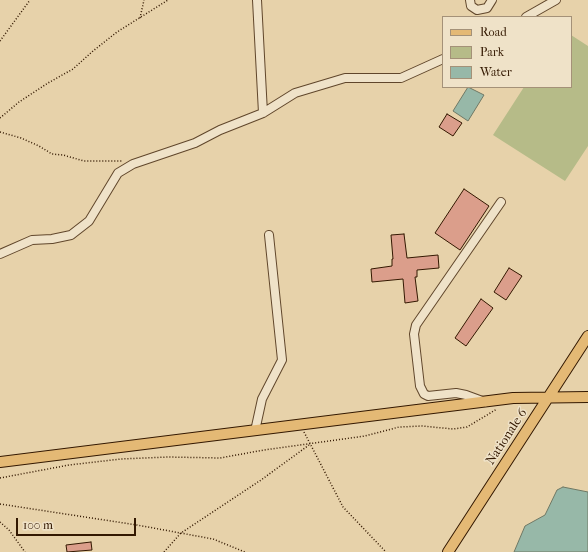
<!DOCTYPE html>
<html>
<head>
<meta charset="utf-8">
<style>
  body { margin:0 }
  #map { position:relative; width:588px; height:552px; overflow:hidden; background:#e7d2aa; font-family:"IM FELL French Canon",serif }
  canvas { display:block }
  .legend { position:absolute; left:442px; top:16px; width:130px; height:72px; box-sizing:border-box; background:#efe2c8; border:1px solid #a49178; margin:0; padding:5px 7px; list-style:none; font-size:12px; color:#331801 }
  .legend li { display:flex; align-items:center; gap:8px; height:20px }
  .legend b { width:20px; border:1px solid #a49178 }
  .scale { position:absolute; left:16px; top:518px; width:120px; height:18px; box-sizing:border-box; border:2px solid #331801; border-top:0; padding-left:5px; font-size:12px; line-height:14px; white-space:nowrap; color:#331801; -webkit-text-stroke:3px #efe2c8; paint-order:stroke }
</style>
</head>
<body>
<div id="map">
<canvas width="588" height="552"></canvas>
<ul class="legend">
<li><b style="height:5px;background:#e4b975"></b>Road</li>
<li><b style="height:11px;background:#b6bb88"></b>Park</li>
<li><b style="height:11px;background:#97b8a8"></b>Water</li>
</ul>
<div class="scale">100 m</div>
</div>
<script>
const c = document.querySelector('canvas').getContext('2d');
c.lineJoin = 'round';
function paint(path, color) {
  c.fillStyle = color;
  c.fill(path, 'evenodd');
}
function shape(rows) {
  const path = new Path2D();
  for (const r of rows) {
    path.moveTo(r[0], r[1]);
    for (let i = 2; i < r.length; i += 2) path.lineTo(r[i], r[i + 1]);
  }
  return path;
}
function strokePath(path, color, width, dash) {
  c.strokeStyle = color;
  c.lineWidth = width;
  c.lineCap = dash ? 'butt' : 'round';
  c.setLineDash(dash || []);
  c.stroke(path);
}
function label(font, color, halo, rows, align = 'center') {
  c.font = font + ' "IM FELL French Canon",serif';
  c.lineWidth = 3;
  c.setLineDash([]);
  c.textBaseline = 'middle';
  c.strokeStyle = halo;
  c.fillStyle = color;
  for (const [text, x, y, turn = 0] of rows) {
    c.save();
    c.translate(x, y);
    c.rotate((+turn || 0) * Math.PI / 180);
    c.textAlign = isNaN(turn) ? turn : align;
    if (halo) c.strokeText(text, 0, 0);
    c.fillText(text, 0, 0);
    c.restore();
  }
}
paint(shape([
  [571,35,588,46,588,146,565,181,493,135,524,87,571,87]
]), '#b6bb88');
const water = shape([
  [468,87,484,95,468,121,453,111,468,87],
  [563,487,588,492,588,552,514,552,525,526,545,515,557,490,563,487]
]);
paint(water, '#97b8a8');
strokePath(water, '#6f7865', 1);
const building = shape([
  [447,114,462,123,453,136,439,127,447,114],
  [464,189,489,206,460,250,435,233,464,189],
  [404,234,407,258,438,255,439,268,417,270,417,277,415,277,418,301,405,303,403,279,372,282,371,269,392,266,392,259,393,259,391,235,404,234],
  [509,268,522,276,506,300,494,292,509,268],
  [481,299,493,308,466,346,455,338,481,299],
  [91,542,92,550,67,552,66,545,91,542]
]);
paint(building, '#db9e8b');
strokePath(building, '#331801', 1);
const minor = shape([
  [257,0,263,113],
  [470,0,471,6,477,10,487,8,492,0],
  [526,17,556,0],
  [0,254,32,240,52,239,71,235,89,221,118,173,133,164,195,143,220,130,263,113,295,93,345,78,401,78,443,59],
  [485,402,466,395,456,393,428,396,424,394,420,386,414,334,416,325,501,202],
  [255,431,262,399,282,360,269,235]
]);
const major = shape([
  [0,462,513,398,588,397],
  [448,552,588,336]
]);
strokePath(minor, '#60462b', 10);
strokePath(major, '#331801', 12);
strokePath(shape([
  [140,18,144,0],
  [0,41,30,0],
  [0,118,19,102,48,83,73,69,93,51,117,32,168,0],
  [0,132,21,138,39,146,52,154,63,155,84,161,122,161],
  [304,432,343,507,386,552],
  [0,478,69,465,121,459,168,457,220,458,264,450,365,436,399,427,422,426,453,429,467,427,497,409],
  [0,504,137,525,213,539,245,552],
  [0,522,9,530,25,552],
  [164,552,181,533,261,480,309,445]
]), '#331801', 1.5, [1, 2]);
strokePath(minor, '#efe2c8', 8);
strokePath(major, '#e4b975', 10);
label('13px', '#331801', '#efe2c8', [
  ["Nationale 6",507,437,-57]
]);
</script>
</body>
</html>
